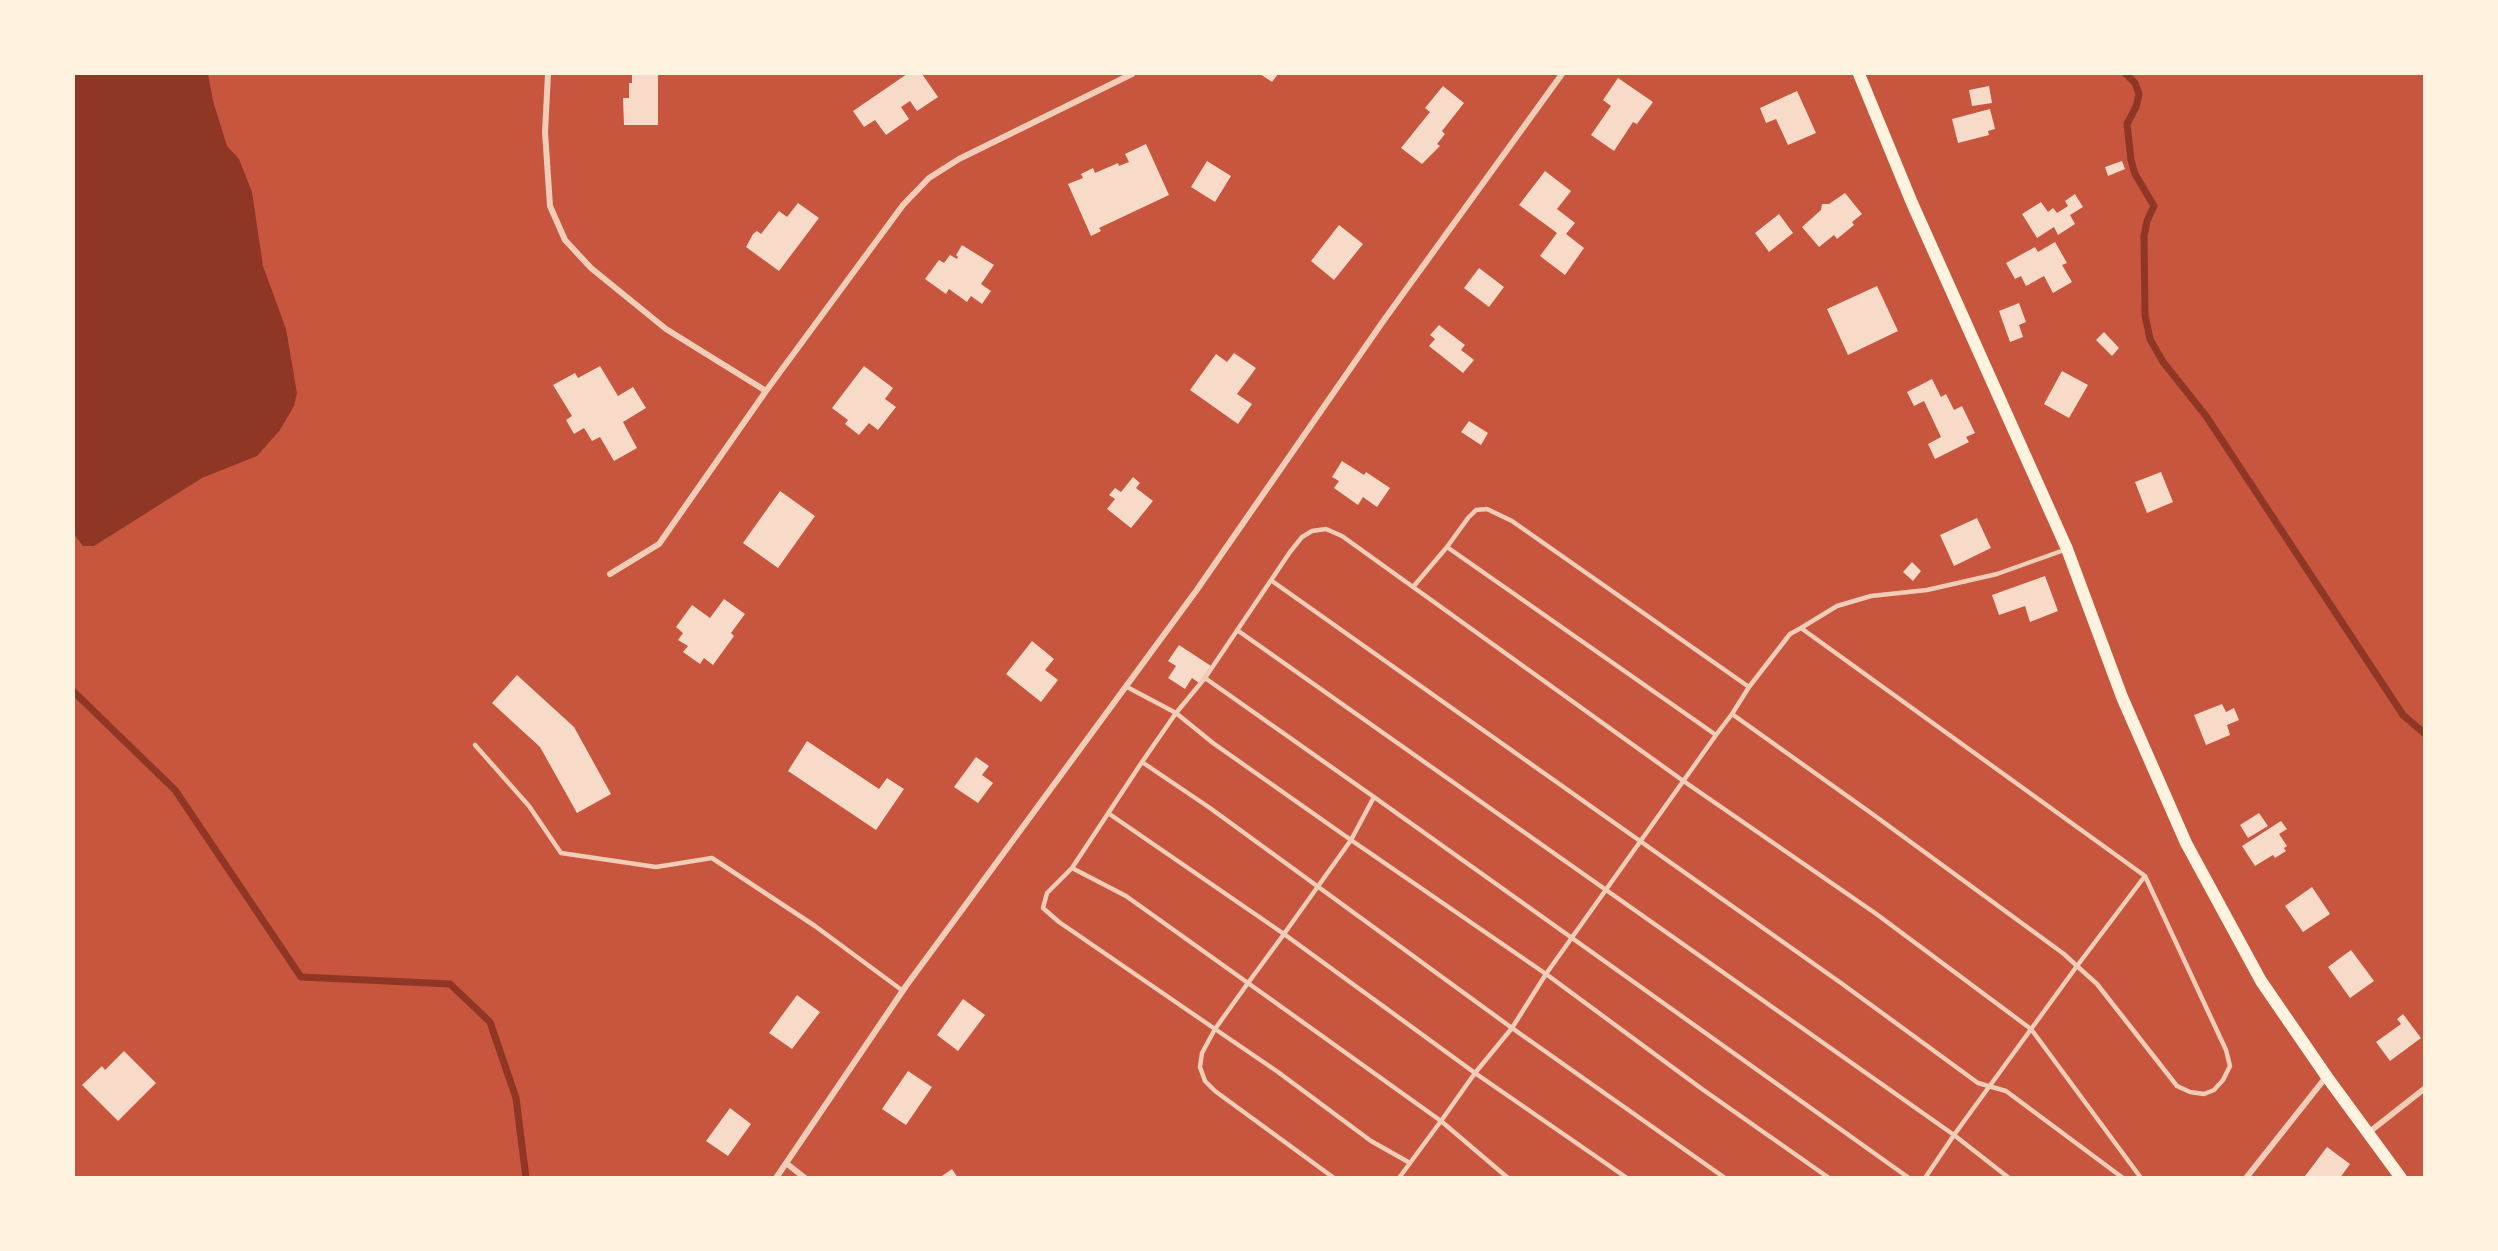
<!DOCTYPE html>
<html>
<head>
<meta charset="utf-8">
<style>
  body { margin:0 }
  #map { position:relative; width:2498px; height:1251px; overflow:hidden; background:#c8553d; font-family:"Open Sans",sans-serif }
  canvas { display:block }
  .frame { position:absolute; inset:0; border:75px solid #fff3e0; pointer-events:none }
</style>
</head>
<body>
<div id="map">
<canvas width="2498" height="1251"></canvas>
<div class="frame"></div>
</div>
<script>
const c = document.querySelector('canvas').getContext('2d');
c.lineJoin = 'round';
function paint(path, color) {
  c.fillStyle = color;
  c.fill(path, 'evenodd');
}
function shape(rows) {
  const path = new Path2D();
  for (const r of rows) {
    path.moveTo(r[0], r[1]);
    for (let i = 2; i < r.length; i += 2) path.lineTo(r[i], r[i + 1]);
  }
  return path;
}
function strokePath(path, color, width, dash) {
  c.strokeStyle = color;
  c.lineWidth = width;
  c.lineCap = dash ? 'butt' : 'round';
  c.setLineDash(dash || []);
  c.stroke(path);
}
paint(shape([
  [74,74,208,74,213,101,227,146,239,159,252,192,263,266,286,329,297,393,294,406,280,430,257,456,202,478,94,546,83,546,74,534]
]), '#8f3625');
strokePath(shape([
  [2126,74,2135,83,2139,94,2136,107,2127,124,2131,160,2135,174,2154,206,2147,221,2144,236,2145,315,2150,339,2163,362,2206,416,2403,715,2424,733],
  [74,692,175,790,301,977,450,984,490,1022,516,1098,526,1178]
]), '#8f3625', 7);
paint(shape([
  [632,74,658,74,658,125,624,125,623,98,629,98,629,83,632,83],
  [907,74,922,74,938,97,917,111,910,101,901,107,909,119,886,135,875,120,864,127,853,111],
  [1260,74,1278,74,1272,82],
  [1618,78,1653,102,1637,124,1633,122,1614,151,1591,135,1611,106,1603,100],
  [1443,86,1464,103,1442,131,1445,134,1437,144,1440,146,1422,164,1401,148,1430,112,1425,108],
  [1989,86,1992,103,1972,106,1969,90],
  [1797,91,1816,133,1788,145,1776,119,1766,123,1760,108],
  [1990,109,1995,129,1988,131,1989,135,1958,143,1952,119],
  [1146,144,1169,195,1099,228,1101,231,1091,236,1068,184,1083,178,1081,174,1093,168,1095,173,1118,163,1119,166,1129,162,1125,154],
  [1207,161,1231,176,1215,202,1191,187],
  [2122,161,2125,169,2108,176,2105,167],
  [1545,171,1571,191,1557,209,1575,223,1566,234,1584,248,1565,275,1540,256,1557,233,1519,205],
  [1845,193,1862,214,1852,222,1854,225,1837,239,1834,235,1819,247,1802,227,1821,210,1822,204,1829,204],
  [2075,194,2083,207,2070,215,2075,224,2058,235,2054,227,2037,238,2022,214,2041,202,2048,212,2053,208,2057,213,2068,206,2065,201],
  [798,203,819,218,779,271,746,247,753,234,757,231,761,234,779,211,787,217],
  [1779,214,1793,233,1769,252,1755,233],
  [1339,225,1363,244,1334,280,1311,261],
  [2055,242,2067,263,2062,265,2072,282,2053,293,2044,276,2026,286,2021,276,2015,279,2006,263,2035,247,2038,252],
  [962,245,994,265,981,284,991,291,982,304,971,296,967,302,949,289,946,294,925,279,939,260,944,263,950,255,957,259,958,257,956,255],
  [1479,268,1504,287,1489,307,1464,288],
  [1877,286,1898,331,1848,355,1827,309],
  [2019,303,2026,322,2019,325,2023,337,2010,342,1999,311],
  [1439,325,1465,345,1461,350,1474,360,1463,373,1429,346,1435,339,1430,335],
  [2104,332,2119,348,2112,356,2096,340],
  [1234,353,1256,368,1237,394,1252,404,1238,424,1190,390,1216,354,1227,362],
  [600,366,618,396,633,387,646,408,623,422,637,448,614,461,600,437,592,441,584,428,574,434,566,420,572,416,553,385,575,373,578,378],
  [864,366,893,388,885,399,896,407,878,430,869,423,859,435,845,424,848,420,832,408],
  [2062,371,2088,385,2069,418,2044,404],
  [1932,379,1941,397,1946,394,1954,410,1962,406,1975,433,1966,437,1969,442,1935,459,1928,444,1941,437,1924,401,1914,406,1907,392],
  [1469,421,1488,433,1481,445,1461,432],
  [1342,461,1364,475,1366,472,1390,488,1377,507,1363,497,1358,505,1334,488,1339,481,1332,477],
  [2161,472,2173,502,2147,513,2135,482],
  [1133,477,1140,483,1136,488,1153,501,1131,528,1107,509,1115,499,1109,495,1115,488,1121,492],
  [780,491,815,516,778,568,743,543],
  [1977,518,1991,548,1954,566,1940,535],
  [1912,562,1921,571,1913,581,1903,572],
  [2045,576,2058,611,2030,622,2025,606,1999,615,1992,595],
  [724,599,745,614,731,633,734,636,713,665,704,658,700,664,683,652,688,646,678,640,683,633,676,627,692,605,710,618],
  [1032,641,1054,659,1045,670,1058,680,1041,702,1006,674],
  [1179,645,1211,666,1199,683,1192,678,1185,689,1168,678,1176,666,1168,661],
  [517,675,574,727,611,794,577,813,540,747,492,703],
  [2222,704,2226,712,2234,708,2239,720,2227,725,2230,735,2206,745,2194,715],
  [807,741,879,789,887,778,904,789,876,830,788,771],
  [976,757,989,766,982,775,993,783,978,803,954,787],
  [2259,813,2268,826,2248,838,2240,825],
  [2281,821,2287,829,2279,834,2287,846,2284,848,2286,851,2275,858,2273,855,2255,866,2242,846],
  [2312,887,2330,914,2303,932,2285,906],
  [2351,950,2374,981,2350,998,2328,967],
  [797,995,820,1012,792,1049,769,1033],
  [963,999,985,1015,958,1051,937,1035],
  [2403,1014,2421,1038,2390,1061,2376,1042,2401,1024,2397,1019],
  [124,1051,156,1083,118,1121,82,1085,102,1066,105,1070],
  [908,1071,932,1087,906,1125,882,1109],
  [730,1108,751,1124,728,1156,706,1141],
  [2327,1147,2350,1164,2340,1178,2307,1178,2305,1176],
  [952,1169,958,1178,939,1178]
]), '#f7dbc8');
strokePath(shape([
  [1447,547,1468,518,1476,510,1487,509,1512,521,1749,687],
  [2067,549,1997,574,1927,590,1871,596,1837,606,1801,628,2145,876,2077,966,2097,984,2177,1086,2190,1092,2204,1094,2214,1090,2223,1080,2230,1066,2226,1050,2145,876],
  [1272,581,1841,983,1978,1083,2006,1091,2123,1178],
  [1413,587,1447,547,1716,735,1732,714],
  [1801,628,1790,634,1749,687,1732,714,1871,813,2064,954,2077,966,1954,1135,2009,1178],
  [1237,630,1954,1135,1925,1178],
  [1205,678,1374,797],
  [1127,687,1176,713,1142,762],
  [1716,735,1546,974,1702,1089,1829,1178],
  [475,745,529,806,561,853,656,867,712,858,815,926,903,991],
  [1108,813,1284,934,1475,1073,1441,1121,1508,1178],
  [1072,868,1142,762,1210,808,1512,1028,1546,974,1351,840,1374,797,1909,1178],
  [1334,1178,1215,1091,1205,1081,1200,1067,1202,1053,1215,1029,1059,922,1043,908,1047,893,1072,868,1126,896,1248,983,1441,1121,1410,1163,1371,1141,1278,1072,1215,1029,1248,983,1284,934,1351,840,1213,743,1176,713,1205,678,1290,552,1302,537,1312,531,1326,529,1342,536,1682,780,1875,913,2031,1029,2141,1178],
  [1399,1178,1410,1163],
  [1627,1178,1475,1073,1512,1028,1725,1178]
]), '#f1ccb7', 4.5);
strokePath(shape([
  [548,74,545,132,550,206,565,240,591,268,666,329,766,391],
  [610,574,659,544,766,391,903,205,929,178,959,159,1132,74],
  [2368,1133,2424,1089],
  [786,1163,805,1178],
  [776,1178,906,986,1196,591,1384,320,1562,74],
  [2246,1178,2326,1077]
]), '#f1ccb7', 6);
strokePath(shape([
  [1859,74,1912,203,2067,549,2122,697,2186,843,2261,981,2327,1077,2401,1178]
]), '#fff3e0', 12);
</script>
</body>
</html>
